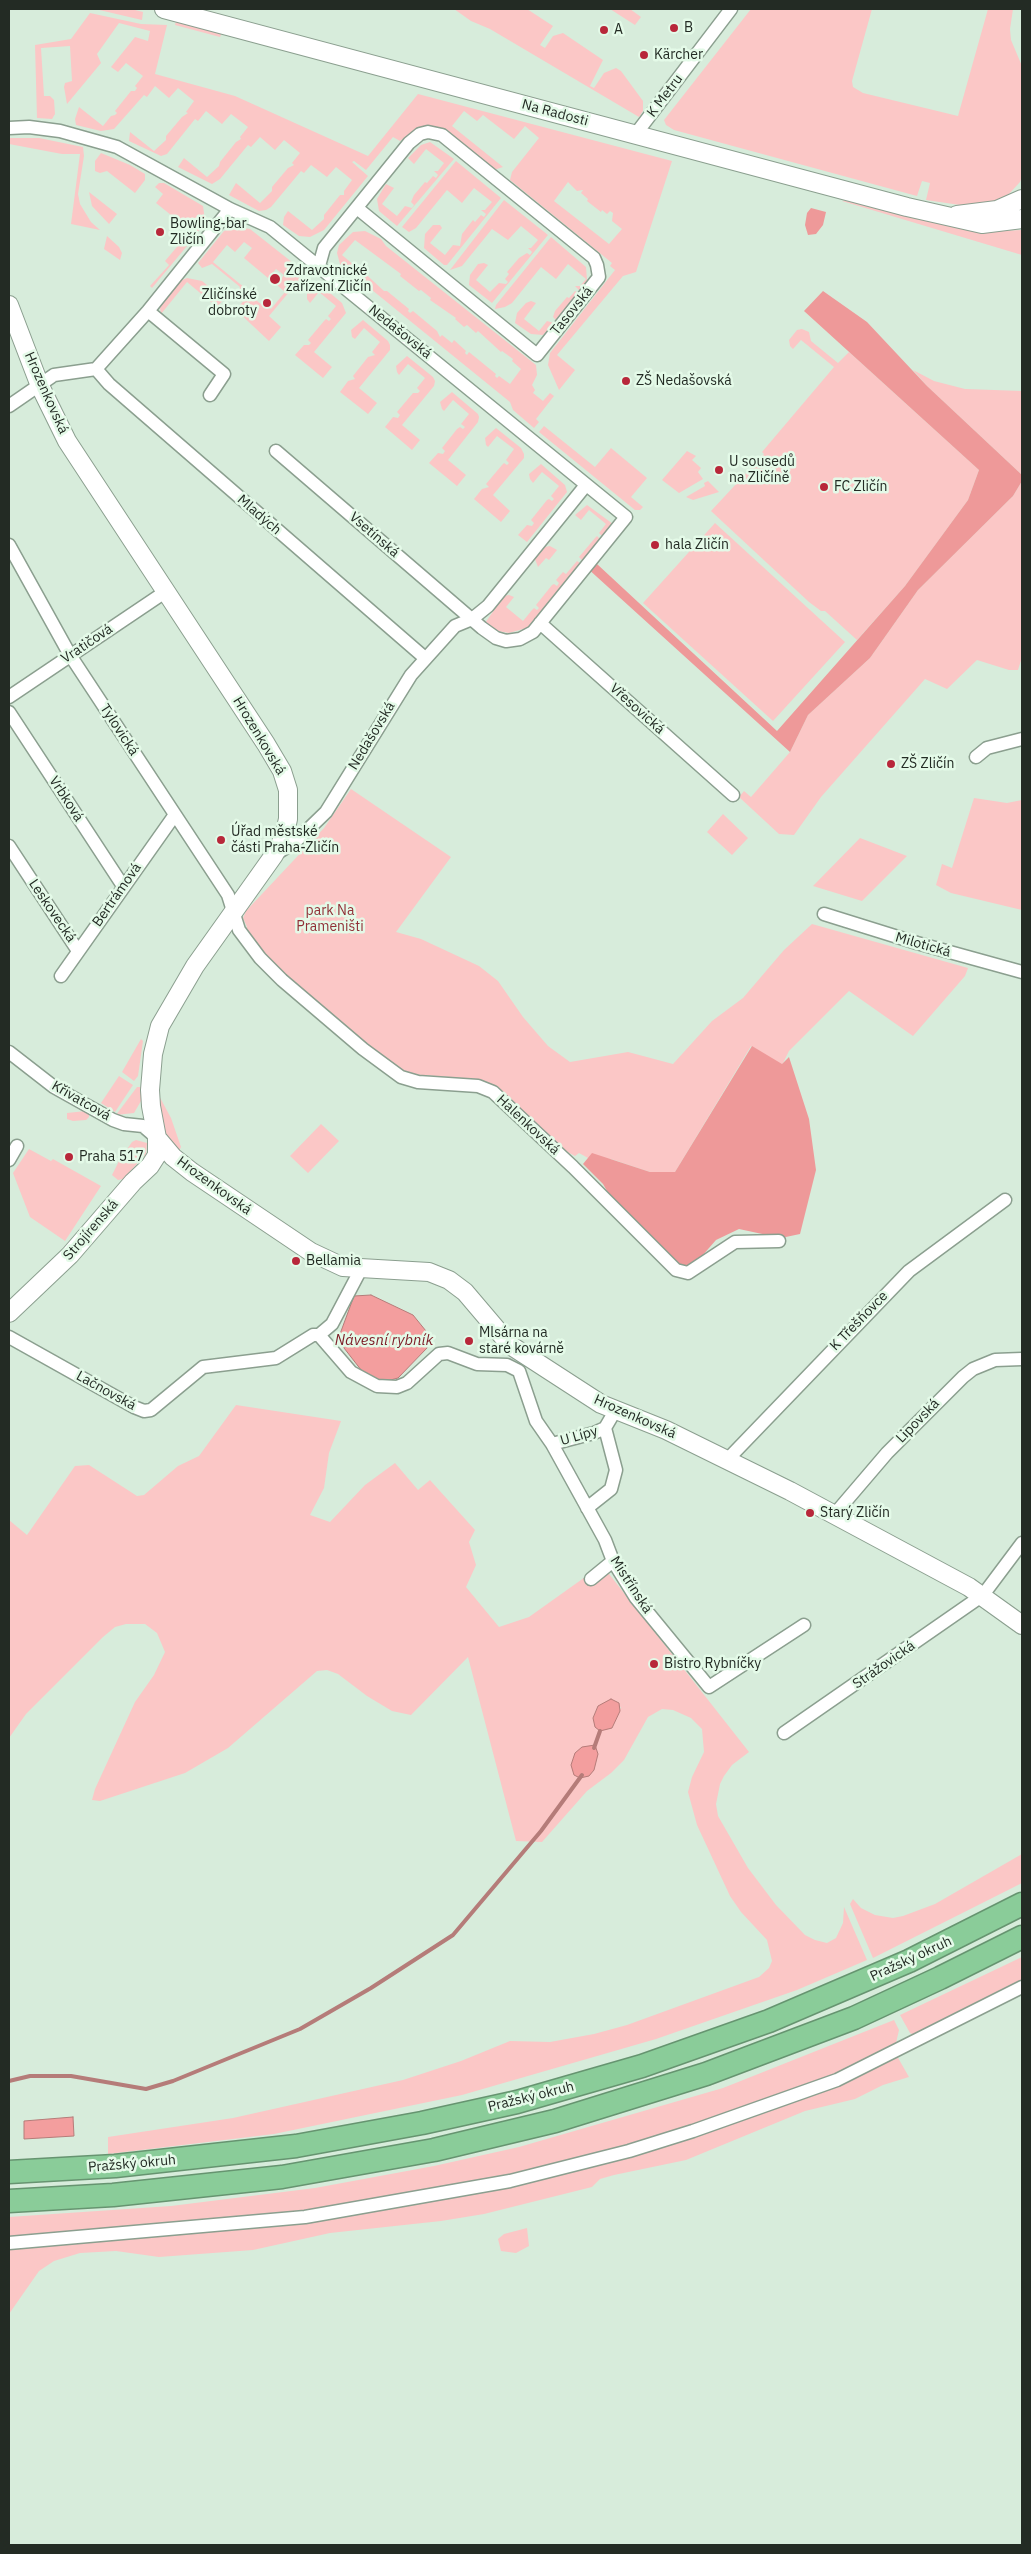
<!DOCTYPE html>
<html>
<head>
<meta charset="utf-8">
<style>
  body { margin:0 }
  #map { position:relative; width:1031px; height:2554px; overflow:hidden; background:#d7ecdb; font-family:"IBM Plex Sans",sans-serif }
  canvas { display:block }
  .frame { position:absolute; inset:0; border:10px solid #232b24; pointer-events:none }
</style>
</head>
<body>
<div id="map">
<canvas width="1031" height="2554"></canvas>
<div class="frame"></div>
</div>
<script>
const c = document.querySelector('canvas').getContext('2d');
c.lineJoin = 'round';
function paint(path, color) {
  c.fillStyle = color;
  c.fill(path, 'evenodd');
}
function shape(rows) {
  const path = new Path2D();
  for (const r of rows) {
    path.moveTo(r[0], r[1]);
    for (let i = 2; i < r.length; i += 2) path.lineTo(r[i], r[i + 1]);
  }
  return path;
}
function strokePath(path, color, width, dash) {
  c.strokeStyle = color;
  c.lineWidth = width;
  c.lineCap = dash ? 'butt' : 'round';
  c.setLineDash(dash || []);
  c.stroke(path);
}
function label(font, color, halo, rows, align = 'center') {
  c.font = font + ' "IBM Plex Sans",sans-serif';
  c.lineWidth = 5;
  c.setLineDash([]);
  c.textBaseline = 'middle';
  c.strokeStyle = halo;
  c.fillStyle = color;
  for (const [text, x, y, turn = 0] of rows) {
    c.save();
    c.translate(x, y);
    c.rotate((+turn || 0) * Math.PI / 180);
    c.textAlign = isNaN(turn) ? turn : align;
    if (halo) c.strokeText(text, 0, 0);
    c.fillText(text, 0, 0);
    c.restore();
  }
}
paint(shape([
  [95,9,131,9,143,12,142,20],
  [454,9,527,9,553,26,540,45,545,48,553,36,563,33,603,60,590,86,594,88,604,73,616,68,621,71,643,101,643,111,639,117,490,29,471,21],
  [610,9,630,9,641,17,635,25],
  [751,9,872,9,852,81,853,87,863,93,958,116,988,9,1013,9,1010,29,1011,40,1022,66,1022,176,1020,182,1008,195,998,201,960,205,926,200,930,183,922,181,917,196,674,130,666,125,664,120],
  [90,13,141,24,167,25,155,74,235,96,368,156,418,94,672,161,636,272,623,276,557,355,575,370,559,390,548,365,550,353,615,270,610,266,612,263,510,180,512,172,539,138,525,126,514,139,483,115,477,121,464,111,452,126,503,167,494,170,419,128,400,141,393,137,366,170,354,161,352,162,368,176,324,230,310,237,299,236,283,225,284,217,288,211,312,230,324,219,324,215,340,195,344,195,344,191,352,180,336,167,327,177,311,165,304,173,301,171,271,207,266,210,259,211,229,195,236,183,260,203,272,191,272,187,288,168,294,165,292,163,300,153,284,140,275,150,260,137,251,147,248,145,220,179,212,184,178,167,184,158,207,177,219,166,220,162,236,142,241,139,240,137,248,127,231,114,222,124,206,111,198,121,195,119,167,154,161,156,129,141,130,132,154,151,166,140,166,136,182,117,188,113,186,112,194,101,178,88,169,98,155,86,147,97,144,95,114,129,101,131,76,125,75,119,79,107,103,126,111,116,115,115,117,113,115,111,131,91,135,91,137,88,135,86,143,76,126,63,118,72,111,67,135,37,148,41,150,31,119,23,97,54,101,63,67,104,64,87,65,83,72,81,70,46,41,48,44,96,50,96,54,100,55,114,52,119,37,118,35,45,71,39],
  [568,182,577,191,583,190,581,193,588,199,587,201,601,212,602,210,607,214,610,211,613,213,612,221,622,229,609,244,554,201],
  [176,21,222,33,220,37,175,25],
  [9,138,39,138,83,147,84,156,78,194,80,204,91,222,100,230,71,224,80,154,62,154,9,144],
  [430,142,454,159,397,226,379,211,377,199,386,184,394,188,382,204,397,216,405,206,412,208,414,205,411,202,414,195,425,182,427,183,433,176,436,178,438,175,434,171,438,171,444,163,426,149,414,164,408,158,421,145],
  [101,153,130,165,145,174,145,180,135,193,107,171,100,173,95,171,95,161],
  [456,161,501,198,447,265,444,265,424,248,425,234,433,225,440,225,442,228,430,243,445,255,453,245,460,246,462,234,473,220,475,222,481,215,484,217,486,214,481,210,485,210,492,202,474,188,462,203,447,190,416,228,409,232,402,227],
  [159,183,164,183,203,206,205,220,196,235,156,203,163,194,155,187],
  [89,192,117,214,109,224,92,206],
  [849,199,979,232,1022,230,1022,255,842,201],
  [504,200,548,235,492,303,469,285,470,275,478,264,484,263,488,265,476,280,490,292,499,283,506,284,508,282,505,279,509,274,507,272,519,258,527,253,530,255,532,252,528,248,531,248,538,240,521,226,508,240,492,229,462,266,450,270],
  [239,227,250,229,302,270,300,279,269,316,281,327,269,341,236,310,245,299,238,293,240,287,212,264,202,268,198,263,224,231],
  [244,242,252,248,244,258,268,278,276,269,284,275,277,285,285,292,271,309,263,302,261,304,248,294,250,292,213,262,227,245,235,252],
  [365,231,381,239,386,246,536,365,537,375,532,385,535,390,533,393,543,401,550,393,554,396,536,419,539,422,534,428,513,410,510,402,340,264,337,253,339,245,353,232],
  [355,240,401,274,400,276,419,291,421,290,431,298,430,300,456,318,455,319,464,327,467,325,476,333,478,331,501,352,502,351,513,359,512,361,521,369,510,384,499,376,497,378,495,376,496,374,469,352,467,355,465,353,466,351,454,340,452,343,442,335,440,337,437,331,413,311,410,313,408,311,409,309,387,291,384,291,358,267,356,269,353,267,354,265,342,255],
  [187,235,192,240,152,288,150,286,169,265,165,261],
  [107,236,119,247,122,253,120,260,104,249],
  [551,237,586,267,587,280,583,288,580,291,575,286,580,286,586,279,568,264,556,279,541,267,512,303,505,307,495,309,496,305],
  [187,278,202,281,224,299,217,307,187,282,161,314,160,308,163,303,180,281],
  [318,283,342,303,346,313,314,352,332,367,323,378,295,355,304,345,309,345,311,343,308,340,324,321,326,319,329,321,331,319,328,316,336,306,319,292,310,303,307,299,307,293],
  [575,291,578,293,556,320,553,317,555,311,567,297,569,298],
  [531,301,536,303,524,319,539,331,547,321,554,323,543,335,531,334,515,323,517,313,526,303],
  [363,320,388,341,390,345,390,350,359,388,377,403,368,414,340,392,348,381,355,379,353,376,368,357,375,355,372,352,380,342,364,328,355,339,352,337,351,330],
  [802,329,809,332,811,341,838,363,849,352,979,470,968,500,905,586,857,640,825,611,821,611,809,602,711,511,764,454,762,452,834,367,801,340,793,349,790,346,789,340,797,330],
  [407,356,433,377,435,381,434,386,402,425,420,440,412,450,385,427,393,417,398,418,400,415,397,412,413,393,418,393,420,391,417,388,425,378,408,364,399,375,397,372,396,366],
  [913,370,934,381,965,389,1022,391,1022,475,927,386],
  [452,392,478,414,479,417,478,422,448,460,466,475,457,486,429,463,438,453,443,454,445,451,442,448,457,429,460,427,463,429,465,427,461,424,469,414,453,400,444,411,442,409,440,402],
  [544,426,595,467,611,448,647,478,631,497,643,507,640,510,635,510,539,432],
  [496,428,521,448,524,454,524,458,493,495,510,511,501,522,474,499,482,489,489,487,486,484,502,465,504,463,507,465,509,463,506,460,514,449,497,436,488,447,486,445,485,438],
  [687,451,696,456,692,460,701,468,698,472,703,479,679,493,662,480],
  [541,464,565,485,567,492,527,542,518,535,527,525,532,526,534,523,531,520,547,500,549,499,552,501,554,499,551,496,559,486,542,472,533,483,530,479,529,474],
  [708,481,719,492,693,500,686,497,705,486,704,483],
  [1022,481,1022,657,1018,670,1009,670,977,660,947,689,925,679,821,797,794,835,779,834,739,797,744,791,751,797,790,752,808,715,870,658,918,590,1013,496],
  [587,505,613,524,530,627,509,633,498,631,485,623,504,596,509,595,514,597,506,607,523,621,532,610,534,608,537,610,539,608,536,605,552,585,554,584,557,586,559,583,556,580,563,572,566,574,577,561,580,563,582,560,579,557,595,538,597,536,600,539,602,536,599,533,606,524,589,510,581,520,575,515],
  [715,523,845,642,773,721,643,603],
  [550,546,557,550,549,560,546,558,538,567,535,559,545,547],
  [351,789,451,857,396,932,421,939,479,966,498,981,523,1017,548,1046,570,1062,628,1052,673,1064,712,1021,743,998,784,950,812,924,968,968,965,976,913,1036,849,991,789,1051,782,1065,751,1046,675,1172,650,1172,611,1159,588,1158,579,1153,575,1156,560,1148,503,1092,487,1082,464,1078,409,1074,389,1062,269,963,244,930,247,927,243,918,246,911,324,828],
  [974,798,1007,803,1022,800,1022,910,951,893,936,885,942,864,952,868],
  [723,814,748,838,732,855,707,832],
  [860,838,907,856,862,901,813,886],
  [141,1039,143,1041,138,1076,134,1081,122,1072],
  [119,1076,133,1085,115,1112,101,1103],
  [137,1087,142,1087,141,1101,134,1113,116,1115],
  [157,1092,171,1118,181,1147,178,1153,164,1130],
  [86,1111,89,1113,89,1117,86,1120,73,1121,67,1119,67,1113],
  [321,1124,339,1141,308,1173,290,1156],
  [136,1140,147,1143,146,1154,123,1179,118,1180,112,1175,119,1161,132,1142],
  [29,1149,51,1161,53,1159,101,1186,65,1241,30,1217,13,1173],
  [236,1405,341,1421,329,1453,324,1488,310,1515,330,1522,365,1485,395,1463,418,1490,430,1480,475,1530,469,1542,476,1565,466,1587,499,1627,529,1617,602,1565,749,1752,732,1765,724,1776,720,1784,716,1804,718,1816,748,1868,776,1905,805,1935,815,1940,827,1943,836,1938,843,1923,844,1907,867,1960,797,1990,656,2039,462,2095,274,2134,108,2154,108,2137,233,2118,403,2080,461,2061,510,2041,550,2042,594,2034,627,2025,759,1977,769,1968,772,1961,767,1940,741,1912,730,1896,697,1825,688,1792,692,1777,704,1752,702,1729,691,1718,673,1710,662,1709,648,1717,624,1760,611,1773,587,1791,542,1842,516,1841,468,1657,411,1715,392,1711,367,1696,338,1674,327,1670,317,1671,228,1748,185,1773,100,1801,92,1800,95,1789,135,1702,154,1675,165,1652,157,1633,145,1624,126,1624,115,1627,103,1637,26,1714,9,1738,9,1520,27,1535,75,1466,89,1465,137,1496,144,1495,178,1466,199,1456],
  [598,1706,621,1707,612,1728,593,1718],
  [1022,1854,1022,1883,873,1958,850,1904,853,1899,861,1908,875,1915,893,1918,903,1916,935,1904],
  [1022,1957,1022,1982,914,2035,910,2033,900,2015],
  [894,2020,899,2030,896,2043,836,2076,633,2145,518,2175,338,2208,9,2238,9,2217,171,2206,315,2188,434,2166,519,2147,723,2088],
  [897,2056,909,2077,883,2085,855,2099,805,2111,686,2160,614,2175,600,2179,592,2187,484,2214,441,2221,330,2233,253,2250,159,2257,116,2251,80,2253,54,2261,39,2271,9,2314,9,2249,327,2219,544,2178],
  [527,2228,529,2246,516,2253,501,2251,498,2239,504,2234]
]), '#fbc7c6');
paint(shape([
  [811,208,826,212,823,225,816,234,808,235,805,225,807,213],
  [823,291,867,322,927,386,1022,475,1022,481,1013,496,918,590,870,658,808,715,790,752,586,567,593,558,597,564,777,731,905,586,968,500,979,470,804,311],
  [752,1046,782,1064,789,1057,809,1119,816,1170,800,1234,781,1238,739,1229,716,1240,695,1264,680,1267,610,1196,603,1184,583,1164,592,1153,650,1172,675,1172]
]), '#e99');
const water = shape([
  [371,1295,413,1315,426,1331,427,1348,398,1378,383,1382,365,1375,344,1348,340,1334,354,1296,371,1295],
  [611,1699,619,1703,620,1711,612,1728,600,1731,595,1727,593,1718,598,1706,611,1699],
  [595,1745,598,1754,594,1770,589,1776,580,1778,574,1775,571,1765,575,1753,582,1747,595,1745],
  [73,2117,74,2136,24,2139,24,2121,73,2117]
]);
paint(water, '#f39e9e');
strokePath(water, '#b57c79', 1);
strokePath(shape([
  [594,1748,600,1731],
  [9,2081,30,2076,71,2076,146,2089,173,2081,300,2029,371,1988,453,1935,541,1831,582,1775]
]), '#b57c79', 4);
const street = shape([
  [9,128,29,127,60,131,117,147,230,209,270,227,626,517,533,632,520,639,506,641,496,638,482,628,276,451],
  [635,135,731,9],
  [319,266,324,248,409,143,420,134,428,132,442,135,594,258,597,265,599,277,537,355,357,208],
  [148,311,224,374,210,395],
  [96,369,109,384,425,658],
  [9,406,54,375,96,369,148,311,230,209],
  [9,545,70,655,228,895,239,930,260,958,282,980,363,1049,401,1077,418,1082,478,1086,493,1092,573,1167,676,1270,688,1273,735,1242,779,1241],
  [540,623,733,795],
  [9,697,165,592],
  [9,712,123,886],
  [976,757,987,748,1022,739],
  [9,846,78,951],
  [274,855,295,842,326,812,411,675,455,626,472,619,488,606,586,485],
  [824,914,917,943,1022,972],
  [61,976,174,816],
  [9,1052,54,1087,113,1120,124,1124,143,1126,157,1138],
  [9,1160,17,1146],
  [319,1335,351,1372,377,1386,397,1387,407,1383,439,1354,448,1353,477,1364,507,1365,519,1371,536,1421,552,1444,605,1540,613,1561,636,1598,709,1687,804,1625],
  [9,1337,134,1407,144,1411,151,1410,203,1367,276,1358,313,1335,319,1335,332,1324,361,1269],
  [552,1444,594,1433,605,1428],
  [728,1459,909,1271,1005,1200],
  [587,1508,611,1489,616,1470,605,1428,615,1411],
  [834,1515,887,1453,963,1377,973,1369,995,1360,1022,1359],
  [591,1579,613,1561],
  [784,1733,983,1595,1022,1543],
  [9,2243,305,2217,510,2181,629,2151,693,2131,837,2080,1022,1987]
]);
const secondary = shape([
  [164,9,907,207,982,224,1022,219],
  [957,215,997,210,1022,199],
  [9,305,40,386,67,441,266,744,282,771,288,790,288,819,284,837,274,855,195,966,160,1026,153,1054,150,1090,151,1106,157,1138,173,1157,192,1172,311,1252,343,1267,429,1272,449,1280,465,1292,510,1345,601,1404,666,1430,790,1491,969,1587,1022,1625],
  [9,1313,70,1255,133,1182,150,1166,157,1155,157,1138]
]);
const highway = shape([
  [9,2172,115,2166,296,2146,422,2123,517,2102,642,2066,769,2021,909,1961,1022,1904],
  [9,2201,113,2195,282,2177,434,2150,555,2121,706,2074,854,2018,940,1978,1022,1937]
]);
strokePath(street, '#8b9f8f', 15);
strokePath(secondary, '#8b9f8f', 20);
strokePath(highway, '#669470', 25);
strokePath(street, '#fff', 12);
strokePath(secondary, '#fff', 18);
strokePath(highway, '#8acc99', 22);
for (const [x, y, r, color] of [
  [674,28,5,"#b8273a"],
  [604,30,5,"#b8273a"],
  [644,55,5,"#b8273a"],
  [160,232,5,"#b8273a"],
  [275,279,6,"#b8273a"],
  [267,303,5,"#b8273a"],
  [626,381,5,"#b8273a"],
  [719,470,5,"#b8273a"],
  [824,487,5,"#b8273a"],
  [655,545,5,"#b8273a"],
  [891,764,5,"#b8273a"],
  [221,840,5,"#b8273a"],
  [69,1157,5,"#b8273a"],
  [296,1261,5,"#b8273a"],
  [469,1341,5,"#b8273a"],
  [810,1513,5,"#b8273a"],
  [654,1664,5,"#b8273a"]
]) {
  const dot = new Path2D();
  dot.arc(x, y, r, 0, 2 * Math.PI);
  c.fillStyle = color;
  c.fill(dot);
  strokePath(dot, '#e4fae8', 2);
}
label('14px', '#232b24', '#e4fae8', [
  ["B",684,28],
  ["A",614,30],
  ["Kärcher",654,55],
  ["Bowling-bar",170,224],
  ["Zličín",170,240],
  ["Zdravotnické",286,271],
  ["zařízení Zličín",286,287],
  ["Zličínské",257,295,"right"],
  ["dobroty",257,311,"right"],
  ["ZŠ Nedašovská",636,381],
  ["U sousedů",729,462],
  ["na Zličíně",729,478],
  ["FC Zličín",834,487],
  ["hala Zličín",665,545],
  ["ZŠ Zličín",901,764],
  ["Úřad městské",231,832],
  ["části Praha-Zličín",231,848],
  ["Praha 517",79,1157],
  ["Bellamia",306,1261],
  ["Mlsárna na",479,1333],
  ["staré kovárně",479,1349],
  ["Starý Zličín",820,1513],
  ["Bistro Rybníčky",664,1664]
], 'left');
label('14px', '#232b24', '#e4fae8', [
  ["K Metru",665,96,-53],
  ["Na Radosti",555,113,15],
  ["Tasovská",572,311,-51],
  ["Nedašovská",400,332,39],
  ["Hrozenkovská",46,393,66],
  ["Mladých",259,515,41],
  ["Vsetínská",374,535,41],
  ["Vratičová",87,644,-34],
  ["Vřesovická",637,709,42],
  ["Tylovická",119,730,57],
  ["Hrozenkovská",259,736,59],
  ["Nedašovská",372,736,-59],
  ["Vrbková",66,799,57],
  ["Bertrámová",117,895,-55],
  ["Leskovecká",52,911,56],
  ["Milotická",923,945,16],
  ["Křivatcová",81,1101,30],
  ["Halenkovská",528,1125,43],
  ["Hrozenkovská",214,1186,36],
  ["Strojírenská",91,1230,-49],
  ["K Třešňovce",859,1321,-46],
  ["Lačnovská",106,1391,29],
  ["Hrozenkovská",635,1417,24],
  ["Lipovská",918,1421,-46],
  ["U Lípy",579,1436,-16],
  ["Mistřínská",631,1585,57],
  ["Strážovická",884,1665,-35],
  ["Pražský okruh",911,1959,-25],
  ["Pražský okruh",531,2097,-14],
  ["Pražský okruh",132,2164,-5]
]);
label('14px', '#913037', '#e4fae8', [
  ["park Na",330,911],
  ["Prameništi",330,927]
]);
label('italic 15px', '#7d1c27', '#e4fae8', [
  ["Návesní rybník",384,1341]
]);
</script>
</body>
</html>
